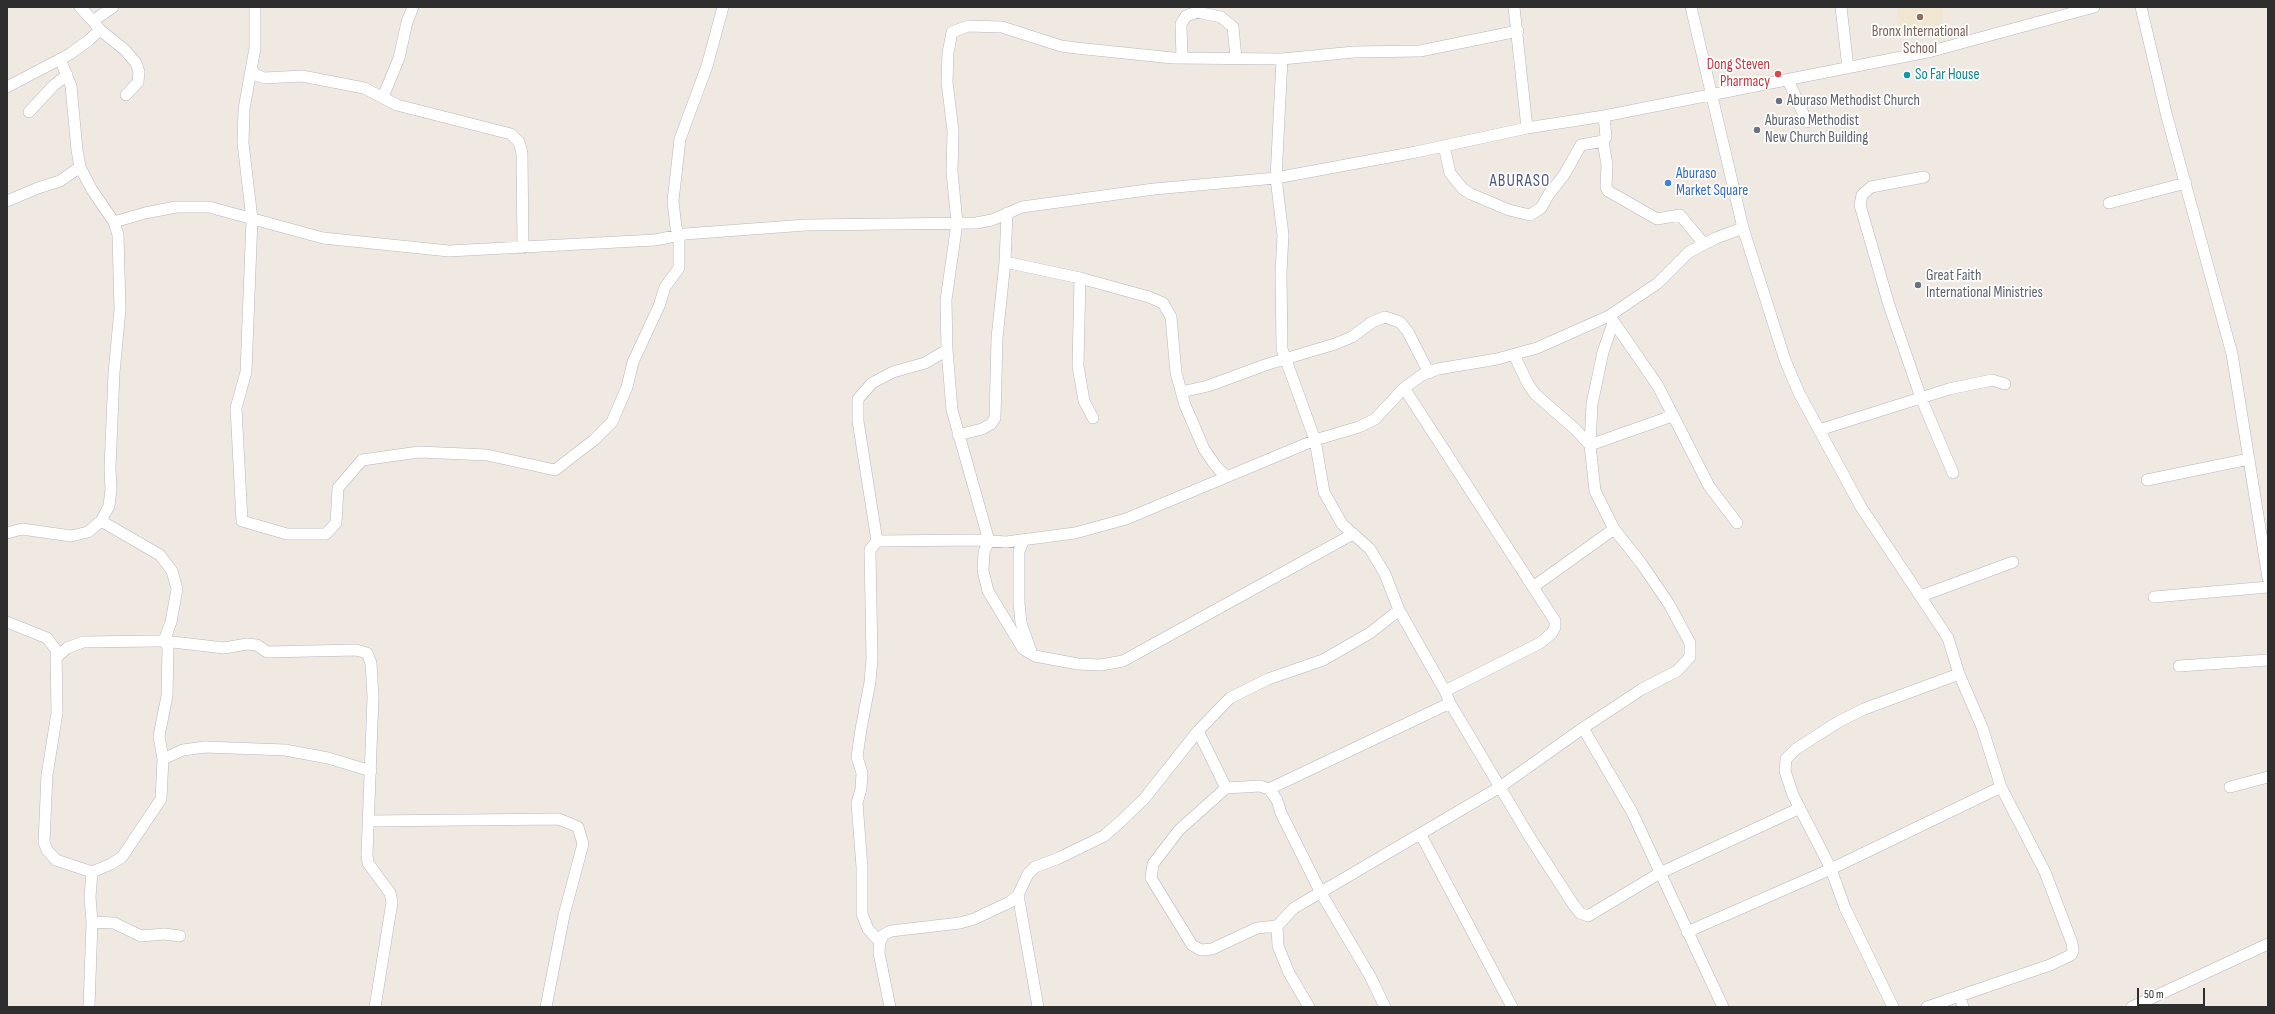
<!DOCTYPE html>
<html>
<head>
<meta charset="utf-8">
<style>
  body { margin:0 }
  #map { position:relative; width:2275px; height:1014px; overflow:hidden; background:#efe9e1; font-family:"Sofia Sans Condensed",sans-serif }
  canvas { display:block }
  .frame { position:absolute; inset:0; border:8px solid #2e2e2e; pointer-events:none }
  .scale { position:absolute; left:2137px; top:988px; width:68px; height:18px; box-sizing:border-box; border:2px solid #2e2e2e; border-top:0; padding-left:5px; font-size:12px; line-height:14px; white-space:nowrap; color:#2e2e2e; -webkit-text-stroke:3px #fff; paint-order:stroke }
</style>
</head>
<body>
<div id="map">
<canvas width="2275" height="1014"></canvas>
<div class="frame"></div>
<div class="scale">50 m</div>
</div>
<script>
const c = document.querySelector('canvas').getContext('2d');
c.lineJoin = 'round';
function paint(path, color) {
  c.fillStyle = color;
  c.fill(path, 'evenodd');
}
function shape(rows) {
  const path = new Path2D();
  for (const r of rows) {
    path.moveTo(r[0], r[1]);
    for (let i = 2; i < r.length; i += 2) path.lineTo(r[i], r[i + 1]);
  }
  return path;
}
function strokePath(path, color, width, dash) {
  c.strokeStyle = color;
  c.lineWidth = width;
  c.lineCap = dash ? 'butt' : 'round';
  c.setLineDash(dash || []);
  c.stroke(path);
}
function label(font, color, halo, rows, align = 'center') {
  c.font = font + ' "Sofia Sans Condensed",sans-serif';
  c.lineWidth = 3.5;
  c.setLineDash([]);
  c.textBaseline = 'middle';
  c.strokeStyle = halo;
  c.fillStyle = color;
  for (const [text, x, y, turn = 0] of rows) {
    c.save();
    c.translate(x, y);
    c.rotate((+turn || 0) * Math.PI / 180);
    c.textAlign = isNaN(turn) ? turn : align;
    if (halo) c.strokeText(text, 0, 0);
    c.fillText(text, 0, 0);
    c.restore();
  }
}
paint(shape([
  [1897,7,1943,7,1943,28,1898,37]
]), '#f0e6d1');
const minor = shape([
  [80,7,93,21],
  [255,7,255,48,244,109,243,143,252,219,246,372,236,408,242,521,287,534,326,534,336,523,338,488,362,460,419,452,487,455,555,470,594,440,612,422,627,387,633,362,659,306,665,287,679,268,679,235,676,228,673,201,680,139,707,66,723,7],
  [1514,7,1527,128],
  [1691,7,1743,228,1785,360,1799,393,1861,507,1948,638,1959,674,1982,727,2001,787,2045,872,2072,943,2073,951,2071,955,2050,965,1927,1007],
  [1841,7,1848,68],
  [2141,7,2167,117,2232,354,2268,578],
  [100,30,125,50,136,63,139,72,138,82,126,95],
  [1182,58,1181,24,1186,16,1197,12,1221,17,1233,27,1236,58],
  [1282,59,1276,178,1283,235,1281,273,1282,349,1315,440,1324,492,1342,524,1370,549,1385,574,1399,610,1445,691,1450,703,1529,836,1573,904,1580,913,1588,916,1660,873,1800,808],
  [252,70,256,75,264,78,302,76,364,88,397,105,511,134,519,142,522,153,523,248],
  [1788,80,1807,122],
  [7,87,70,54,89,40,100,30,93,21,113,7],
  [383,97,399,58,407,22,413,7],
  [29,112,53,86,67,75],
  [1603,141,1607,165,1606,187,1608,191,1657,219,1680,215,1704,244],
  [1444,146,1450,173,1463,189,1471,194,1509,210,1530,215,1541,208,1549,194,1564,175,1581,145,1603,141,1606,137,1604,116],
  [1924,177,1871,187,1862,195,1860,205,1889,305,1921,398,1953,473],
  [7,201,38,188,60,181,80,167],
  [2109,203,2186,183],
  [1007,213,1005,262,1080,278,1149,297,1163,303,1171,317,1176,373,1185,405,1204,449,1215,465,1226,477],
  [114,222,145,213,176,207,209,207,323,238,449,251,655,240,685,234,806,225,976,223,992,220,1022,207,1154,189,1276,178,1416,152,1527,128,1604,116,1932,51,2094,7],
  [1080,278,1078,366,1084,401,1093,418],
  [1611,318,1658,386,1709,486,1737,523],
  [1514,355,1528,384,1535,394,1575,429,1590,445],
  [1404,388,1555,621,1555,627,1552,633,1540,643,1445,691],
  [1181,392,1208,386,1268,364,1335,344,1352,337,1372,322,1385,317,1400,322,1408,332,1429,373],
  [1819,430,1949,389,1992,380,2005,384],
  [958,435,982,429,991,424,995,418,997,338,1005,262],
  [1590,445,1672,416],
  [2147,480,2249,459],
  [101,521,160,555,172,571,177,589,171,622,164,641,224,648,247,644,257,645,267,652,356,650,367,653,371,663,373,697,367,855,368,863,390,893,392,902,375,1007],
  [7,533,22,529,71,536,88,532,101,521,109,506,111,489,110,468,114,373,120,309,118,235,114,222,92,190,80,167,77,150,71,86,60,59],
  [1353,534,1123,661,1101,665,1078,664,1035,656,1023,649,988,591,983,571,984,552,989,541,952,410,947,350,946,300,957,223,952,172,953,131,947,82,948,53,952,32,968,26,1002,27,1061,46,1076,48,1173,58,1282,59,1354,52,1420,51,1518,31],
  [1024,540,1019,551,1019,603,1021,623,1032,654],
  [877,541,858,421,858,399,872,383,893,372,925,363,947,350],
  [1533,587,1614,529],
  [1921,596,2013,562],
  [2154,597,2268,587],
  [7,622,47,638,56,650,57,713,47,775,44,842,47,850,56,860,92,872,111,864,122,857,161,799,163,759,159,736,167,696,168,647,164,641,156,641,83,642,67,648,57,657],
  [2179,666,2268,660],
  [1583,728,1632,812,1723,1007],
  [1198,731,1226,788,1260,786,1269,789,1277,800,1281,813,1321,893,1370,976,1385,1007],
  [163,759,183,750,205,747,285,750,328,758,371,771],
  [2230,787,2268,777],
  [1226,788,1179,830,1153,864,1151,878,1192,945,1201,950,1212,949,1257,928,1277,926],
  [1269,789,1450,703],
  [370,821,559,819,578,827,583,844,564,915,546,1007],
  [1421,835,1512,1007],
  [1018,895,1038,1007],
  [92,922,114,923,141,936,164,934,180,936],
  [1687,932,1831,869,2001,787],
  [880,942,868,929,862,914,862,867,857,803,861,789,862,773,857,757,861,729,870,682,872,658,870,550,877,541,978,540,1006,542,1075,533,1126,519,1315,440,1359,427,1375,419,1404,388,1422,375,1438,369,1497,359,1537,348,1609,316,1658,283,1689,252,1716,238,1743,228],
  [1960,997,1963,1007],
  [89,1007,92,922,90,897,92,872],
  [890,1007,879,953,880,942,883,935,891,931,960,923,974,919,1010,902,1018,895,1028,874,1035,867,1059,858,1104,836,1120,822,1144,799,1198,731,1230,698,1268,679,1323,660,1370,633,1399,610],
  [1309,1007,1289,973,1278,946,1277,926,1294,908,1500,787,1583,728,1642,689,1677,671,1690,657,1690,643,1669,604,1641,563,1614,529,1595,491,1590,445,1592,404,1603,352,1613,323],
  [1893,1007,1845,908,1831,869,1793,795,1785,771,1786,759,1796,749,1838,722,1864,709,1959,674],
  [2132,1007,2268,944]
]);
strokePath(minor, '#b4b7c1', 12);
strokePath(minor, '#fff', 11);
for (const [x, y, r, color] of [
  [1920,17,4,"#8d6e63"],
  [1778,74,4,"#e0444e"],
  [1907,75,4,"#0f9aa8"],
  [1779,101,4,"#6b7280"],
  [1757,130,4,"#6b7280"],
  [1668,183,4,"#3f7fe0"],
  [1918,285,4,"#6b7280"]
]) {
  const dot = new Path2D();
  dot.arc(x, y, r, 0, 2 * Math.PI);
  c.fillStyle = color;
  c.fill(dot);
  strokePath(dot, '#fff', 1.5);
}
label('15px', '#785e54', '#fff', [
  ["Bronx International",1920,32],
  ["School",1920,49]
]);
label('15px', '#be3a42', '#fff', [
  ["Dong Steven",1770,65],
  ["Pharmacy",1770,82]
], 'right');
label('15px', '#0d838f', '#fff', [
  ["So Far House",1915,75]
], 'left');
label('15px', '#5b616d', '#fff', [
  ["Aburaso Methodist Church",1787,101],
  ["Aburaso Methodist",1765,121],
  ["New Church Building",1765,138],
  ["Great Faith",1926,276],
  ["International Ministries",1926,293]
], 'left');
label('15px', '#366cbe', '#fff', [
  ["Aburaso",1676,174],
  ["Market Square",1676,191]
], 'left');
c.letterSpacing = '1px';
label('17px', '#4d5680', '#fff', [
  ["ABURASO",1520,182]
]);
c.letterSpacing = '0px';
</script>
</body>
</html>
